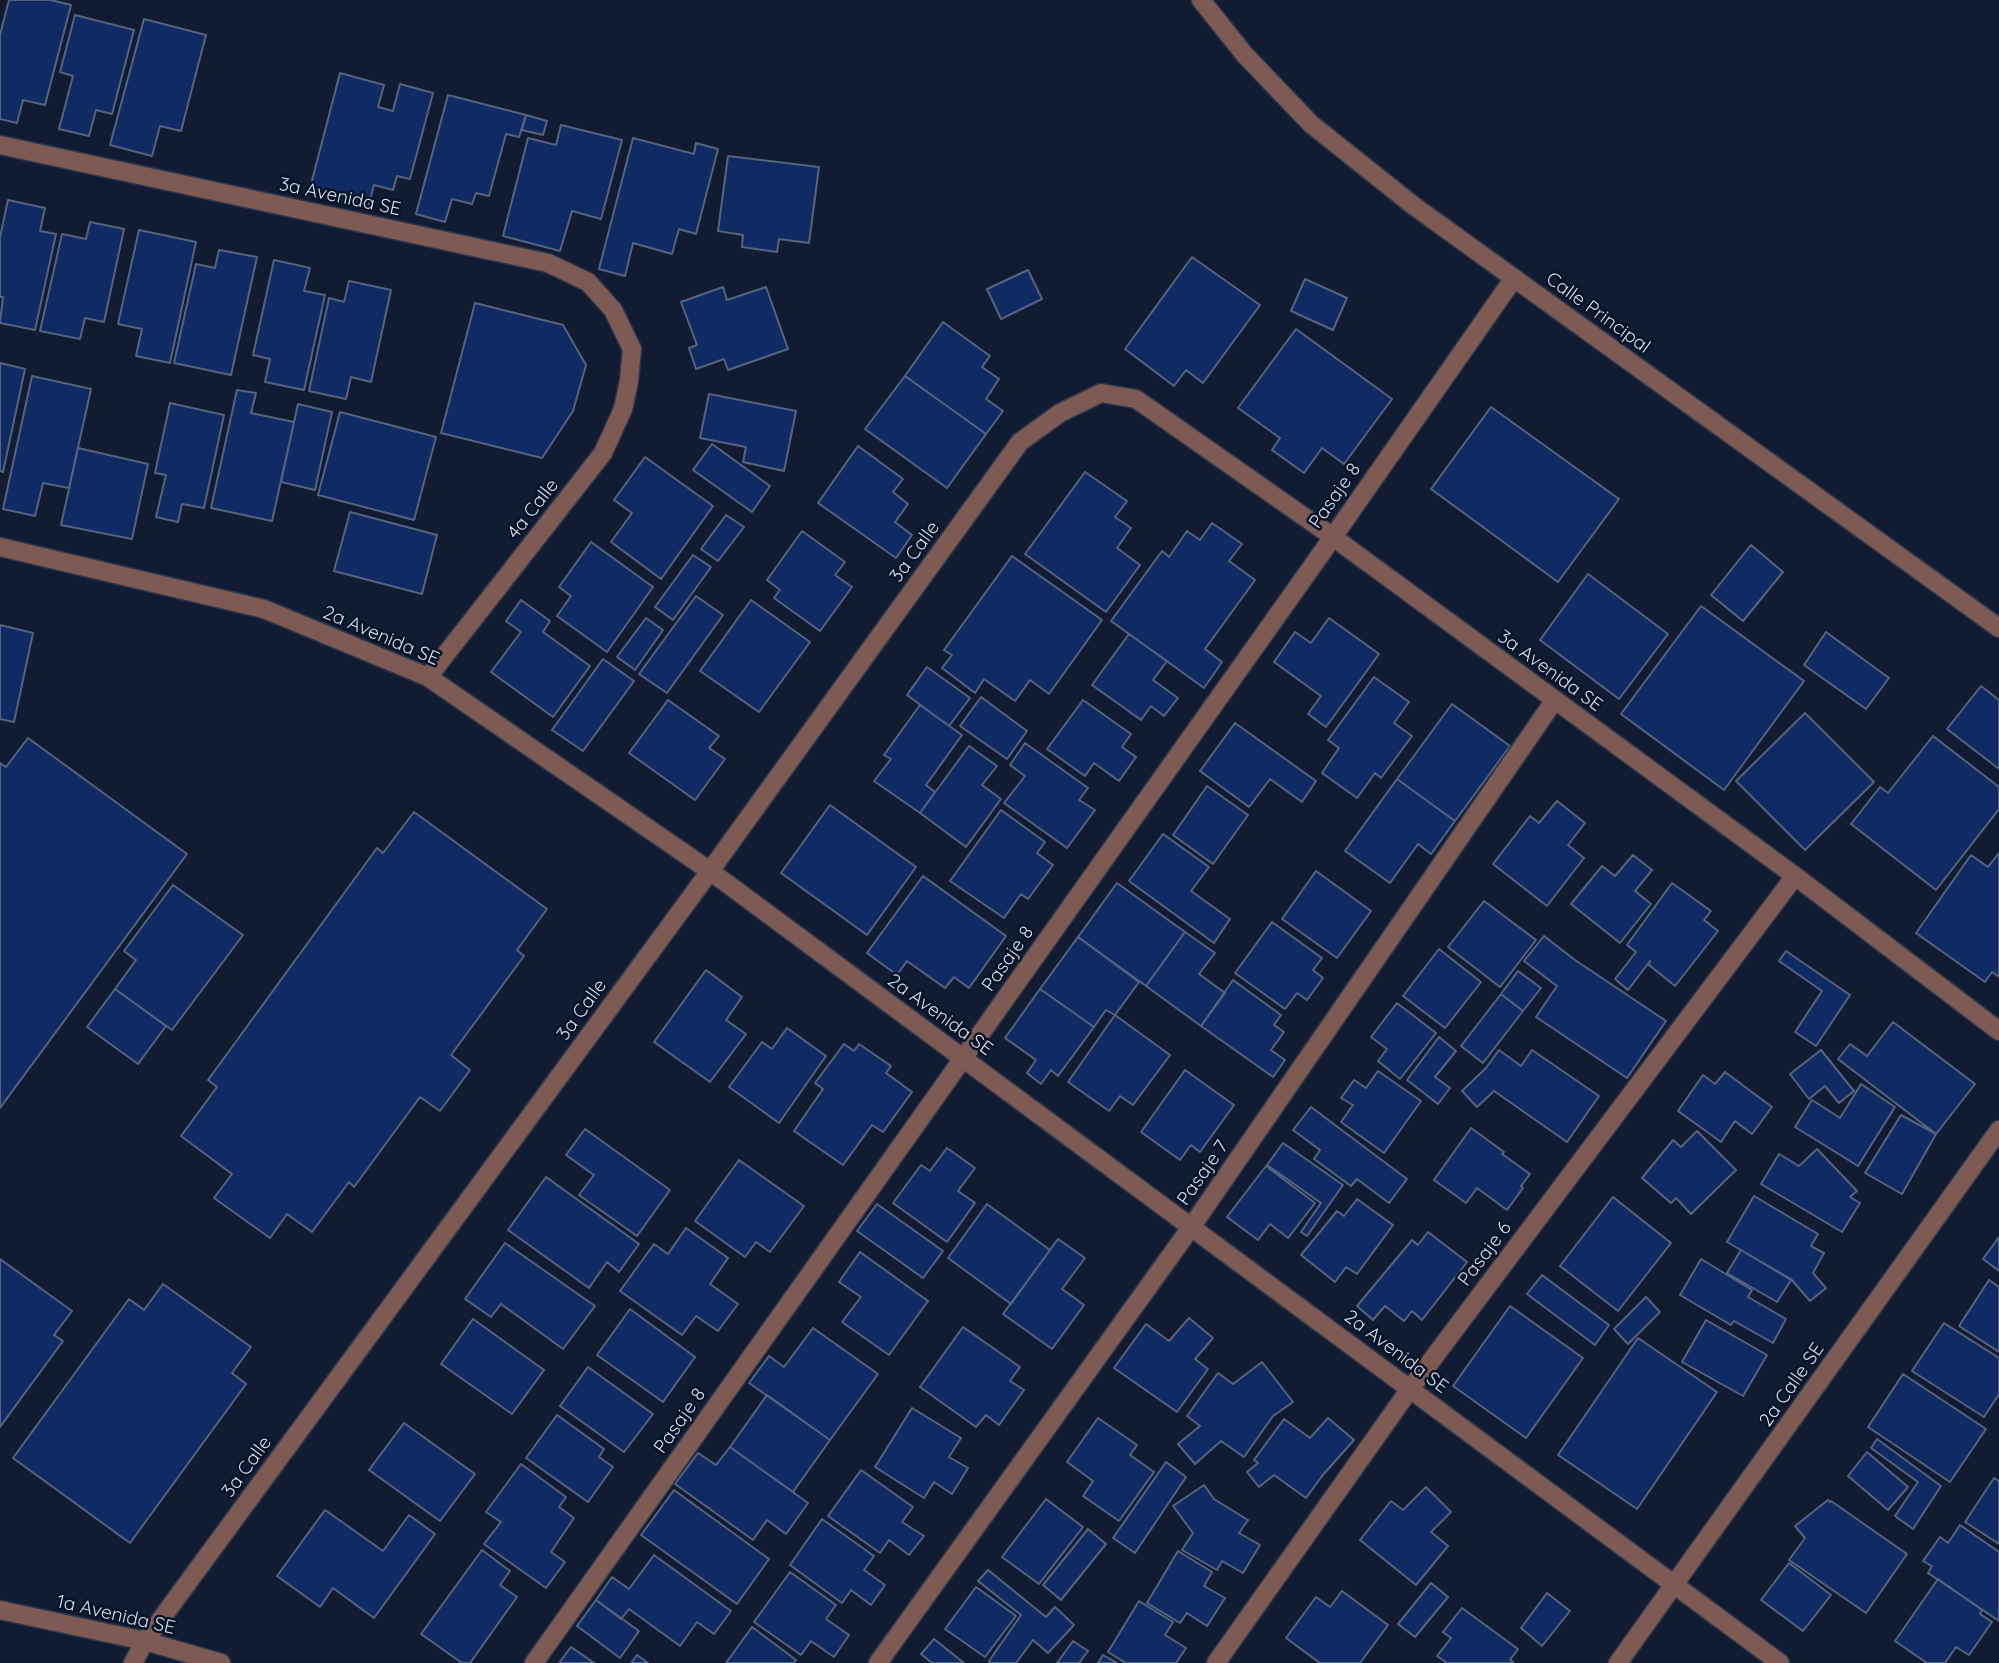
<!DOCTYPE html>
<html>
<head>
<meta charset="utf-8">
<style>
  body { margin:0 }
  canvas { display:block; background:#111c32 }
</style>
</head>
<body>
<canvas width="1999" height="1663"></canvas>
<script>
const c = document.querySelector('canvas').getContext('2d');
c.lineJoin = 'round';
function paint(path, color) {
  c.fillStyle = color;
  c.fill(path, 'evenodd');
}
function shape(rows) {
  const path = new Path2D();
  for (const r of rows) {
    path.moveTo(r[0], r[1]);
    for (let i = 2; i < r.length; i += 2) path.lineTo(r[i], r[i + 1]);
  }
  return path;
}
function strokePath(path, color, width, dash) {
  c.strokeStyle = color;
  c.lineWidth = width;
  c.lineCap = dash ? 'butt' : 'round';
  c.setLineDash(dash || []);
  c.stroke(path);
}
function label(font, color, halo, rows, align = 'center') {
  c.font = font + ' Quicksand,sans-serif';
  c.lineWidth = 5;
  c.setLineDash([]);
  c.textBaseline = 'middle';
  c.strokeStyle = halo;
  c.fillStyle = color;
  for (const [text, x, y, turn = 0] of rows) {
    c.save();
    c.translate(x, y);
    c.rotate((+turn || 0) * Math.PI / 180);
    c.textAlign = isNaN(turn) ? turn : align;
    if (halo) c.strokeText(text, 0, 0);
    c.fillText(text, 0, 0);
    c.restore();
  }
}
const building = shape([
  [9,0,51,0,71,5,45,105,23,100,17,123,0,119,0,35,9,0],
  [75,15,134,30,112,114,96,110,89,136,59,129,73,76,60,72,75,15],
  [144,19,206,35,181,131,160,126,152,156,110,145,144,19],
  [340,73,384,85,378,107,393,111,400,84,433,93,410,179,397,176,393,190,374,185,368,207,309,192,340,73],
  [448,95,526,115,519,137,506,134,489,196,476,193,472,204,452,199,445,222,416,214,448,95],
  [526,115,547,121,543,135,522,130,526,115],
  [561,125,622,140,601,219,572,211,560,251,503,236,528,138,556,145,561,125],
  [633,138,694,154,696,143,718,149,696,234,679,229,672,254,633,243,625,276,599,269,633,138],
  [728,156,819,167,809,243,779,239,777,252,742,247,743,235,718,231,728,156],
  [8,200,45,208,40,231,56,234,35,330,0,323,3,297,0,297,0,237,8,200],
  [90,222,124,229,104,322,85,318,80,339,40,331,62,234,86,239,90,222],
  [139,230,196,242,170,363,136,356,142,329,118,324,139,230],
  [219,250,257,257,231,375,174,363,196,264,215,268,219,250],
  [1192,257,1260,305,1203,383,1186,370,1174,386,1125,349,1192,257],
  [274,260,310,268,304,291,325,295,304,390,265,382,270,359,253,355,274,260],
  [1028,270,1042,299,1001,319,987,289,1028,270],
  [1305,279,1347,298,1333,330,1291,311,1305,279],
  [349,281,391,290,371,382,351,377,346,399,309,391,329,298,344,302,349,281],
  [723,287,727,300,766,287,788,349,728,370,724,359,696,369,689,348,697,345,681,302,723,287],
  [475,303,563,325,586,365,573,411,542,458,441,433,475,303],
  [943,322,990,356,982,367,999,379,986,399,1003,411,986,434,905,376,943,322],
  [1296,329,1392,399,1344,464,1322,448,1304,473,1272,450,1280,438,1238,408,1296,329],
  [0,363,25,369,3,472,0,471,0,363],
  [32,376,91,389,69,488,43,483,35,516,3,509,32,376],
  [905,376,986,434,947,488,865,429,905,376],
  [237,390,256,393,251,413,294,422,272,521,211,508,237,390],
  [709,394,796,411,784,471,743,462,746,447,700,438,709,394],
  [170,403,224,415,204,508,182,504,178,522,156,517,166,475,155,473,170,403],
  [298,404,332,412,315,490,281,482,298,404],
  [1491,407,1619,499,1558,582,1431,489,1491,407],
  [340,412,436,437,414,520,318,495,340,412],
  [712,444,770,486,752,512,693,470,712,444],
  [858,446,903,479,893,492,908,504,895,522,912,535,896,558,818,503,858,446],
  [78,448,148,464,132,539,61,525,78,448],
  [645,457,713,506,661,579,611,542,632,513,614,500,645,457],
  [1085,472,1127,501,1115,517,1131,528,1117,548,1140,565,1106,612,1025,554,1085,472],
  [350,512,437,535,422,594,334,571,350,512],
  [726,515,744,527,718,561,701,549,726,515],
  [1212,523,1242,544,1229,561,1255,580,1205,649,1222,662,1204,688,1111,621,1162,551,1169,557,1187,531,1200,540,1212,523],
  [802,531,845,562,835,575,852,587,820,631,774,598,780,590,767,580,802,531],
  [591,542,653,587,607,652,557,616,571,596,559,587,591,542],
  [1751,545,1783,572,1743,621,1711,595,1751,545],
  [693,555,711,567,673,620,655,607,693,555],
  [1012,556,1102,620,1049,694,1030,680,1015,701,984,679,975,693,942,668,952,655,944,650,1012,556],
  [1588,574,1668,634,1619,699,1540,640,1588,574],
  [696,596,723,615,667,693,639,674,696,596],
  [521,600,550,621,543,632,590,666,553,717,491,672,521,632,506,621,521,600],
  [751,600,810,642,759,712,700,671,751,600],
  [1701,606,1804,681,1724,790,1621,714,1701,606],
  [646,618,663,630,635,670,617,657,646,618],
  [1329,618,1379,654,1326,727,1308,714,1321,696,1274,662,1295,632,1311,643,1329,618],
  [0,625,33,633,14,722,0,719,0,625],
  [1826,632,1889,678,1866,709,1804,665,1826,632],
  [1129,634,1167,661,1153,680,1178,698,1164,716,1151,706,1141,720,1092,685,1129,634],
  [603,659,634,681,583,751,552,730,603,659],
  [927,667,970,698,949,726,907,695,927,667],
  [1374,677,1409,702,1394,723,1412,736,1381,778,1375,773,1357,798,1322,773,1339,748,1328,740,1374,677],
  [1981,686,1999,700,1999,769,1947,729,1981,686],
  [981,697,1027,731,1007,759,960,726,981,697],
  [668,700,719,736,709,748,725,759,695,800,629,753,668,700],
  [1083,700,1131,734,1122,747,1136,757,1119,781,1094,763,1085,776,1047,749,1083,700],
  [1452,704,1510,746,1455,821,1397,779,1452,704],
  [920,705,962,735,926,785,935,792,920,813,874,781,891,759,884,755,920,705],
  [1805,713,1874,782,1805,850,1736,781,1805,713],
  [1235,723,1316,781,1302,802,1270,779,1249,807,1200,771,1235,723],
  [1933,736,1999,787,1999,809,1936,890,1851,824,1880,787,1888,793,1933,736],
  [28,738,187,854,0,1108,0,763,6,767,28,738],
  [1025,743,1088,788,1079,800,1095,810,1067,848,1004,803,1025,776,1010,765,1025,743],
  [969,746,997,766,982,785,1001,799,966,847,920,813,969,746],
  [1397,779,1455,821,1431,854,1418,844,1390,883,1345,851,1397,779],
  [1207,786,1248,815,1213,864,1173,835,1207,786],
  [1557,801,1585,823,1568,845,1584,858,1547,906,1493,864,1530,816,1539,823,1557,801],
  [830,805,916,867,867,935,781,873,830,805],
  [1001,810,1045,842,1037,853,1053,865,1028,899,1021,894,1004,918,950,881,1001,810],
  [414,812,547,909,517,950,524,956,451,1055,470,1070,440,1111,420,1097,354,1187,349,1182,312,1232,287,1214,270,1238,214,1198,232,1174,181,1136,217,1087,208,1080,377,848,383,853,414,812],
  [1163,834,1209,867,1191,891,1230,919,1214,943,1129,881,1163,834],
  [1999,853,1999,977,1992,972,1985,982,1916,933,1971,855,1988,867,1999,853],
  [1633,855,1652,870,1635,891,1651,904,1620,943,1571,904,1602,866,1615,876,1633,855],
  [1316,871,1371,911,1337,958,1282,919,1316,871],
  [923,876,1006,936,969,988,954,977,945,988,907,961,897,975,867,953,923,876],
  [1117,883,1185,932,1146,986,1078,937,1117,883],
  [1672,883,1711,911,1704,920,1718,931,1675,986,1649,965,1650,961,1628,990,1615,979,1636,952,1627,945,1672,883],
  [173,885,243,935,172,1030,115,989,136,960,124,951,173,885],
  [1484,901,1536,940,1500,987,1448,947,1484,901],
  [1272,922,1322,958,1313,970,1323,978,1307,1000,1297,993,1285,1009,1235,973,1272,922],
  [1185,932,1215,953,1199,974,1225,993,1201,1026,1146,986,1185,932],
  [1544,936,1575,960,1666,1021,1627,1078,1536,1017,1557,986,1524,961,1544,936],
  [1078,937,1139,982,1115,1015,1106,1010,1094,1027,1040,989,1078,937],
  [1439,949,1481,982,1445,1028,1403,996,1439,949],
  [1786,951,1850,995,1816,1046,1795,1032,1822,991,1779,961,1786,951],
  [706,970,742,997,726,1020,746,1034,710,1082,654,1042,706,970],
  [1518,971,1541,988,1523,1011,1501,994,1518,971],
  [1233,980,1281,1015,1274,1025,1284,1032,1271,1050,1285,1060,1273,1077,1201,1026,1233,980],
  [115,989,166,1026,138,1064,87,1027,115,989],
  [1040,989,1094,1027,1058,1076,1051,1070,1041,1084,1027,1073,1036,1060,1005,1038,1040,989],
  [1501,994,1523,1011,1483,1063,1461,1046,1501,994],
  [1397,1003,1436,1033,1400,1079,1378,1061,1387,1049,1371,1037,1397,1003],
  [1115,1015,1170,1055,1133,1105,1120,1096,1109,1111,1068,1082,1115,1015],
  [1893,1022,1975,1084,1936,1134,1838,1059,1850,1044,1867,1056,1893,1022],
  [787,1028,826,1056,779,1123,729,1087,762,1042,772,1049,787,1028],
  [1439,1037,1456,1051,1435,1077,1450,1088,1438,1104,1407,1080,1439,1037],
  [844,1044,854,1051,859,1044,891,1066,886,1073,912,1092,883,1132,872,1125,843,1165,794,1131,823,1089,815,1083,844,1044],
  [1499,1050,1521,1066,1532,1050,1599,1096,1567,1142,1494,1091,1477,1107,1462,1091,1486,1068,1499,1050],
  [1821,1050,1854,1091,1839,1103,1825,1086,1809,1099,1790,1074,1821,1050],
  [1185,1070,1234,1105,1200,1152,1191,1145,1180,1160,1141,1132,1185,1070],
  [1378,1071,1421,1101,1384,1153,1341,1122,1353,1105,1341,1098,1354,1080,1366,1088,1378,1071],
  [1725,1072,1772,1107,1752,1134,1735,1121,1721,1142,1678,1111,1703,1075,1715,1084,1725,1072],
  [1861,1084,1895,1107,1858,1166,1795,1127,1812,1100,1840,1118,1861,1084],
  [1311,1107,1407,1179,1389,1203,1357,1179,1351,1186,1314,1159,1320,1150,1293,1130,1311,1107],
  [1901,1115,1936,1134,1902,1194,1865,1173,1901,1115],
  [1471,1128,1504,1152,1502,1154,1530,1174,1521,1186,1523,1188,1507,1210,1477,1188,1466,1203,1434,1180,1471,1128],
  [585,1129,670,1190,637,1236,579,1195,594,1175,566,1155,585,1129],
  [1697,1131,1736,1170,1691,1214,1676,1198,1671,1203,1642,1178,1673,1140,1681,1147,1697,1131],
  [1283,1143,1343,1185,1307,1236,1301,1232,1321,1203,1267,1165,1283,1143],
  [947,1148,975,1168,958,1191,975,1203,947,1242,893,1203,921,1165,930,1171,947,1148],
  [1817,1149,1857,1191,1850,1197,1860,1203,1842,1232,1761,1184,1779,1154,1799,1166,1817,1149],
  [739,1160,804,1206,770,1252,756,1242,745,1257,695,1221,739,1160],
  [1266,1166,1315,1203,1288,1238,1270,1224,1258,1240,1227,1217,1266,1166],
  [546,1177,639,1244,619,1272,607,1262,589,1288,508,1230,546,1177],
  [1754,1196,1818,1234,1811,1246,1824,1253,1813,1273,1826,1288,1810,1301,1791,1279,1727,1242,1754,1196],
  [1613,1197,1671,1243,1618,1311,1560,1266,1613,1197],
  [1357,1199,1393,1225,1357,1274,1346,1267,1335,1282,1301,1255,1337,1211,1344,1216,1357,1199],
  [877,1204,943,1251,923,1278,857,1231,877,1204],
  [987,1204,1050,1250,1011,1304,948,1258,987,1204],
  [686,1228,728,1258,710,1284,738,1304,718,1331,696,1316,682,1335,620,1291,654,1244,668,1254,686,1228],
  [1428,1232,1467,1262,1422,1320,1412,1311,1404,1321,1385,1306,1373,1320,1357,1306,1412,1240,1418,1245,1428,1232],
  [1999,1237,1999,1271,1983,1259,1999,1237],
  [1058,1239,1085,1258,1062,1289,1084,1305,1052,1349,1003,1314,1058,1239],
  [505,1243,595,1306,563,1349,501,1304,491,1317,465,1299,505,1243],
  [1741,1250,1791,1280,1777,1302,1727,1273,1741,1250],
  [860,1252,928,1301,889,1355,842,1322,861,1297,839,1282,860,1252],
  [0,1259,72,1311,54,1335,63,1341,0,1427,0,1259],
  [1701,1259,1752,1290,1748,1297,1786,1319,1773,1343,1734,1321,1731,1325,1680,1295,1701,1259],
  [1542,1275,1609,1325,1595,1345,1527,1294,1542,1275],
  [1989,1280,1999,1287,1999,1352,1959,1326,1989,1280],
  [163,1284,251,1347,232,1373,246,1384,130,1543,13,1458,129,1299,144,1310,163,1284],
  [1646,1297,1660,1312,1628,1344,1614,1329,1646,1297],
  [1510,1306,1583,1358,1526,1438,1453,1386,1510,1306],
  [630,1309,695,1357,663,1402,597,1355,630,1309],
  [1189,1318,1213,1338,1195,1359,1208,1369,1177,1412,1114,1368,1146,1324,1169,1341,1189,1318],
  [473,1319,544,1370,512,1414,441,1364,473,1319],
  [1706,1320,1767,1355,1743,1396,1682,1362,1706,1320],
  [1944,1323,1999,1358,1999,1394,1984,1417,1912,1371,1944,1323],
  [963,1327,1020,1367,1010,1381,1024,1390,999,1425,986,1415,976,1427,920,1387,963,1327],
  [813,1328,878,1374,830,1440,749,1383,769,1356,784,1367,813,1328],
  [1638,1338,1717,1392,1637,1509,1558,1455,1638,1338],
  [1262,1362,1293,1402,1273,1416,1244,1457,1221,1441,1195,1464,1178,1444,1200,1426,1187,1416,1218,1373,1233,1384,1262,1362],
  [588,1367,653,1414,624,1452,560,1406,588,1367],
  [1903,1374,1986,1429,1950,1482,1868,1427,1903,1374],
  [767,1395,830,1440,793,1492,730,1447,767,1395],
  [912,1408,961,1438,949,1457,968,1468,952,1494,934,1482,924,1498,875,1467,912,1408],
  [557,1415,604,1449,599,1457,613,1467,588,1502,526,1458,557,1415],
  [1098,1418,1137,1445,1130,1455,1154,1472,1119,1521,1083,1496,1093,1481,1067,1462,1098,1418],
  [1328,1418,1354,1440,1322,1476,1306,1498,1274,1475,1259,1487,1247,1472,1258,1463,1254,1460,1284,1419,1310,1438,1328,1418],
  [404,1423,475,1474,440,1521,369,1470,404,1423],
  [1877,1439,1941,1486,1913,1529,1895,1516,1918,1482,1871,1448,1877,1439],
  [730,1447,808,1503,786,1534,767,1520,753,1540,675,1484,698,1453,716,1465,730,1447],
  [1867,1452,1908,1487,1888,1510,1848,1476,1867,1452],
  [1166,1462,1186,1477,1135,1553,1113,1538,1166,1462],
  [521,1464,566,1497,559,1507,574,1518,551,1552,565,1562,546,1588,484,1544,501,1522,486,1512,521,1464],
  [861,1470,913,1507,902,1522,924,1536,909,1555,889,1540,880,1553,828,1516,861,1470],
  [1994,1478,1999,1481,1999,1544,1965,1522,1994,1478],
  [1204,1485,1214,1499,1248,1520,1239,1533,1260,1545,1243,1573,1222,1561,1217,1570,1182,1550,1193,1533,1173,1506,1204,1485],
  [1426,1487,1451,1512,1431,1532,1448,1546,1416,1585,1360,1540,1391,1501,1403,1510,1426,1487],
  [674,1490,769,1559,737,1604,641,1535,674,1490],
  [1046,1499,1083,1527,1039,1584,1002,1557,1046,1499],
  [1828,1500,1830,1502,1831,1501,1907,1554,1866,1613,1789,1560,1805,1538,1795,1526,1828,1500],
  [325,1510,383,1551,409,1515,435,1534,374,1618,333,1588,320,1607,277,1576,325,1510],
  [822,1519,874,1556,864,1570,885,1585,871,1605,851,1590,842,1603,790,1565,822,1519],
  [1960,1525,1999,1552,1999,1621,1928,1573,1932,1566,1923,1561,1940,1537,1948,1543,1960,1525],
  [1088,1529,1106,1544,1061,1600,1043,1585,1088,1529],
  [482,1550,510,1571,500,1585,517,1597,470,1663,462,1663,421,1634,482,1550],
  [1178,1551,1212,1572,1204,1586,1225,1598,1207,1626,1187,1613,1180,1623,1147,1603,1178,1551],
  [654,1555,731,1611,714,1634,697,1622,680,1646,629,1609,621,1619,596,1600,612,1577,629,1589,654,1555],
  [1789,1563,1831,1595,1803,1631,1761,1600,1789,1563],
  [988,1570,1046,1617,1055,1607,1074,1625,1048,1653,1033,1640,1016,1663,991,1663,989,1661,1021,1615,978,1581,988,1570],
  [790,1572,836,1605,826,1619,849,1635,834,1657,811,1641,801,1655,754,1622,790,1572],
  [1938,1579,1982,1610,1980,1614,1992,1622,1969,1655,1956,1647,1945,1663,1927,1663,1895,1641,1938,1579],
  [1431,1583,1448,1597,1415,1637,1398,1624,1431,1583],
  [976,1587,1016,1616,985,1657,945,1629,976,1587],
  [1342,1591,1388,1625,1360,1663,1320,1663,1286,1638,1316,1597,1330,1607,1342,1591],
  [1547,1593,1570,1611,1542,1646,1521,1628,1547,1593],
  [596,1600,639,1631,620,1658,577,1626,596,1600],
  [1139,1601,1173,1622,1165,1635,1186,1648,1176,1663,1126,1663,1108,1652,1139,1601],
  [1462,1608,1518,1649,1510,1660,1514,1663,1447,1663,1437,1656,1451,1638,1443,1632,1462,1608],
  [752,1627,796,1660,794,1663,726,1663,752,1627],
  [934,1639,964,1663,932,1663,921,1654,934,1639],
  [1073,1641,1088,1651,1079,1663,1057,1663,1073,1641],
  [571,1647,594,1663,559,1663,571,1647],
  [637,1655,648,1663,631,1663,637,1655],
  [1103,1655,1117,1663,1098,1663,1103,1655]
]);
paint(building, '#102a64');
strokePath(building, '#55637e', 2);
const service = shape([
  [534,1663,1333,537,1514,278],
  [878,1663,1192,1226,1554,701],
  [1216,1663,1410,1389,1795,876]
]);
const minor = shape([
  [0,145,548,263,588,282,613,310,632,349,629,381,623,409,603,453,428,677],
  [0,547,264,609,428,677,710,871,1780,1663],
  [0,1610,145,1641,221,1663],
  [133,1663,145,1641,710,871,1020,442,1060,413,1101,393,1136,399,1333,537,1795,876,1999,1031],
  [1618,1663,1999,1130]
]);
const tertiary = shape([
  [1201,0,1245,55,1311,124,1414,206,1999,628]
]);
strokePath(service, '#2d374c', 21);
strokePath(minor, '#2d374c', 21);
strokePath(tertiary, '#2d374c', 21);
strokePath(service, '#7e5a55', 18);
strokePath(minor, '#7e5a55', 18);
strokePath(tertiary, '#7e5a55', 18);
label('19px', '#d6dfee', '#091328', [
  ["3a Avenida SE",340,197,12],
  ["Calle Principal",1598,313,36],
  ["Pasaje 8",1335,496,-55],
  ["4a Calle",533,509,-52],
  ["3a Calle",915,552,-54],
  ["2a Avenida SE",381,636,23],
  ["3a Avenida SE",1550,671,36],
  ["Pasaje 8",1008,959,-55],
  ["3a Calle",582,1010,-54],
  ["2a Avenida SE",940,1015,36],
  ["Pasaje 7",1203,1173,-55],
  ["Pasaje 6",1485,1254,-53],
  ["2a Avenida SE",1396,1352,37],
  ["2a Calle SE",1792,1385,-55],
  ["Pasaje 8",680,1421,-55],
  ["3a Calle",247,1467,-54],
  ["1a Avenida SE",116,1615,13]
]);
</script>
</body>
</html>
